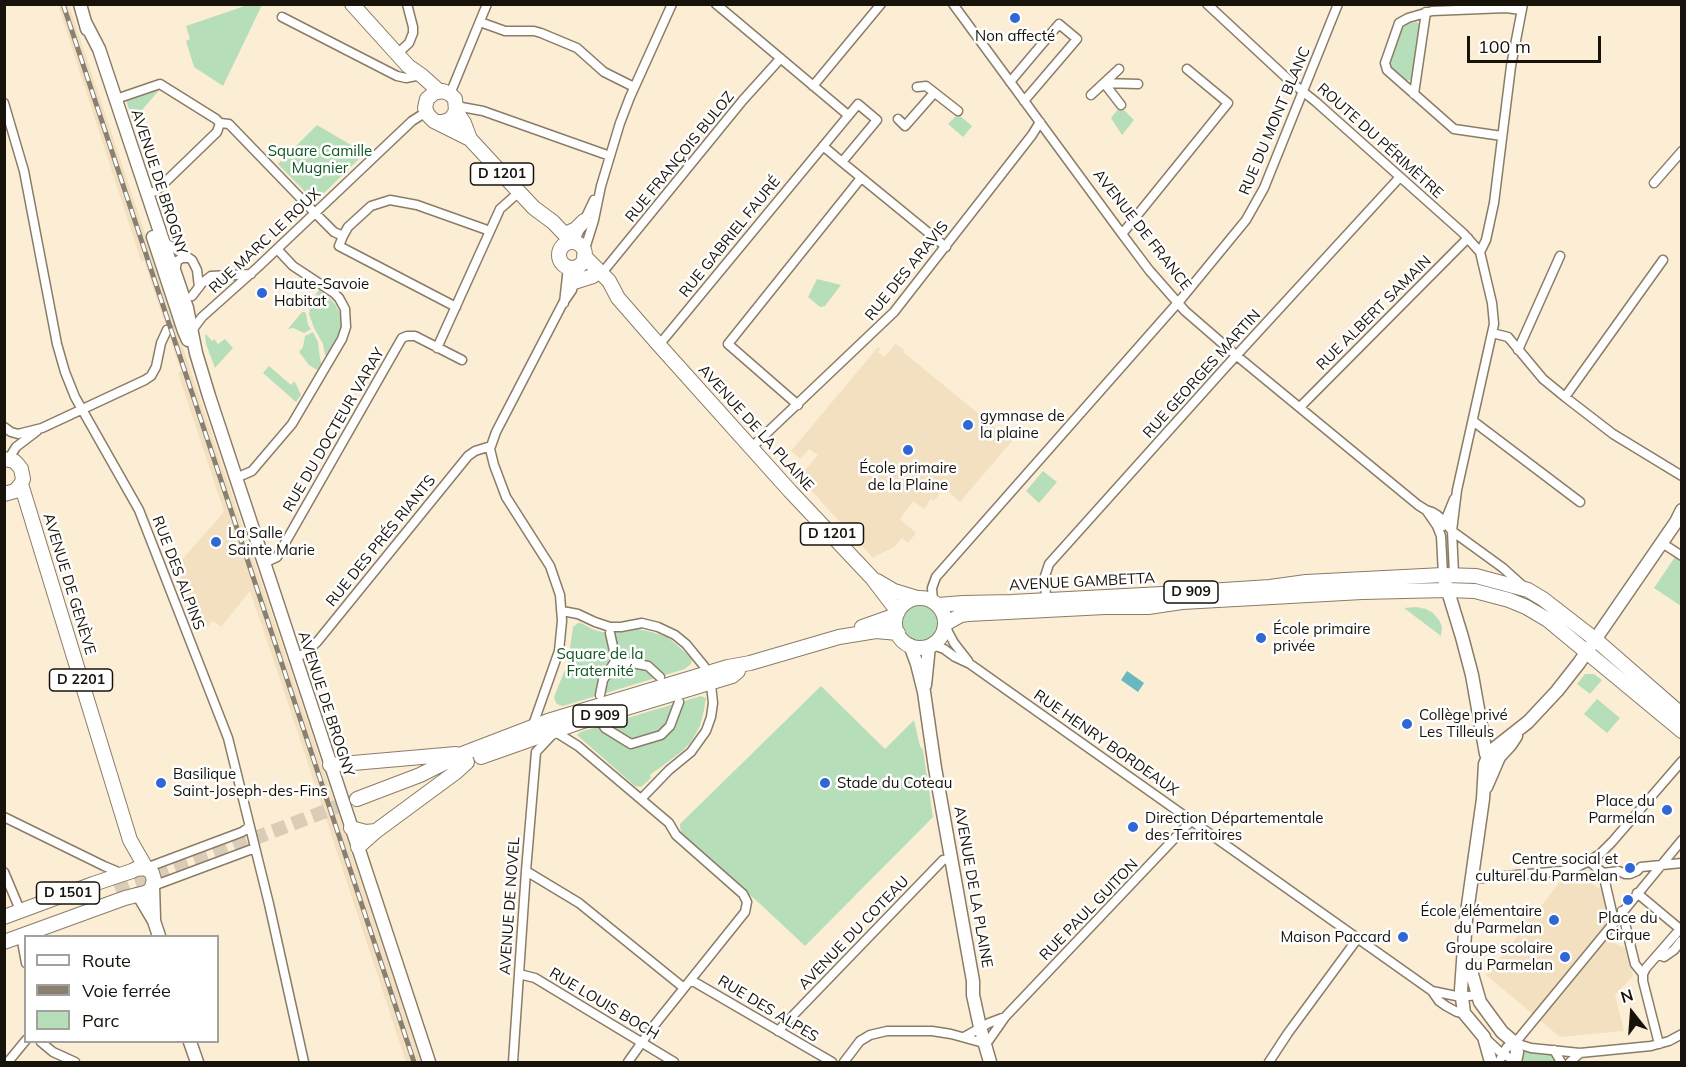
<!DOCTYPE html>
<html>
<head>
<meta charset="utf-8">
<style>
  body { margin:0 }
  #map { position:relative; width:1686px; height:1067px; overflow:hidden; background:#fcedd5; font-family:Mulish,sans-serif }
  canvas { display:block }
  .frame { position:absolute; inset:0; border:6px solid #18130a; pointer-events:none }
  .legend { position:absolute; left:24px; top:935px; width:195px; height:108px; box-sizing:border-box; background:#fff; border:2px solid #a3a19d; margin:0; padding:8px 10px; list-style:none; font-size:18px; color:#18130a }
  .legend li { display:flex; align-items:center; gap:12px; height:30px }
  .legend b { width:30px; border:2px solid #a3a19d }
  .north { position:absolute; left:1602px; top:983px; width:60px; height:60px; -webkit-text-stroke:4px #fff; paint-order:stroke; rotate:343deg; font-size:16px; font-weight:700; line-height:24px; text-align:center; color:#18130a }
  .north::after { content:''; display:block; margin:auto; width:21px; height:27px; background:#18130a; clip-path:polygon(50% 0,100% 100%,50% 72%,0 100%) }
  .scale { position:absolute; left:1467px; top:36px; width:134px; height:27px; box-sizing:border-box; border:3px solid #18130a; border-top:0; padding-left:8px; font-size:18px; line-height:21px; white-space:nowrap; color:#18130a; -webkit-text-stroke:4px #fff; paint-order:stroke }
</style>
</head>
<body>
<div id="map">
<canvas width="1686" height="1067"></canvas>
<div class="frame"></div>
<ul class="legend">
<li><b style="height:8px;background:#fff"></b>Route</li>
<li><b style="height:8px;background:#8a8070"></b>Voie ferrée</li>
<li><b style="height:16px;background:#b6dfb9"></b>Parc</li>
</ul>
<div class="north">N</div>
<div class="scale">100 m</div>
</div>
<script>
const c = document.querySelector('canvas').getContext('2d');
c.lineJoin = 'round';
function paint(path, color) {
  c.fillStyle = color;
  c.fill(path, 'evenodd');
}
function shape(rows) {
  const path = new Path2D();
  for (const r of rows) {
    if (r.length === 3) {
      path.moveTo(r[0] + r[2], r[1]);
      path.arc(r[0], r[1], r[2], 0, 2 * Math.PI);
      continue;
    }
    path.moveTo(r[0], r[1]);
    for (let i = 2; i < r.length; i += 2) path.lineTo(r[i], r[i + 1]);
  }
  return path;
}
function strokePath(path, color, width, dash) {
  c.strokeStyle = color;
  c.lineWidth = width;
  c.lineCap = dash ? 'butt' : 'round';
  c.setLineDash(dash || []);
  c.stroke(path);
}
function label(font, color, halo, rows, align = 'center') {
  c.font = font + ' Mulish,sans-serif';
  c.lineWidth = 5;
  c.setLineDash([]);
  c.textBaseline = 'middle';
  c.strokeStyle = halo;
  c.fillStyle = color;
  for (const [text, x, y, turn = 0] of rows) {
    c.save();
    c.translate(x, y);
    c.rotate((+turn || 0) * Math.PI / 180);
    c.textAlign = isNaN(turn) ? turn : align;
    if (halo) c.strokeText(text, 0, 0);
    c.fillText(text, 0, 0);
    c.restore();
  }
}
paint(shape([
  [58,5,69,5,421,1062,406,1062,288,703,250,591,221,627,213,621,206,628,201,614,184,602,172,571,224,512,178,373,181,371,144,261,141,261],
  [896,344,904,350,903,352,1012,441,960,502,944,488,934,501,931,499,924,509,913,501,900,519,916,533,908,543,902,538,895,546,873,558,799,477,818,455,809,449,800,459,791,451,878,347,880,349,878,352,884,357],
  [1594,876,1593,884,1599,889,1602,885,1611,921,1610,939,1619,946,1628,948,1633,976,1615,995,1624,1031,1560,1037,1486,975,1488,972,1485,969,1490,962,1494,965,1506,951,1502,948,1509,941,1512,943,1528,924,1522,918,1533,905,1539,909,1562,879]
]), '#f2e0c1');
paint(shape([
  [244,5,262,5,223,86,194,67,186,41,190,39,186,26,242,7],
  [1417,22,1421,26,1413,79,1406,81,1391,69,1388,61,1403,25,1408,23],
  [161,88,136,117,133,121,126,100,126,99],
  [1122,108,1134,120,1122,135,1111,118,1118,109],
  [958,114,972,126,963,137,948,124],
  [317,125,363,152,363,155,317,200,313,200,278,164],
  [817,279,841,285,825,306,820,307,808,297],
  [319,290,328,296,335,304,341,315,341,330,336,343,328,355,325,355,323,344,314,328,309,314,311,302],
  [302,312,305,312,306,314,308,325,311,329,304,333,293,328,288,329],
  [313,332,318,342,319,351,321,364,317,370,309,365,299,352,303,347,305,336],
  [206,334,212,341,214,339,218,344,225,339,233,348,215,368,206,344,205,336],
  [269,366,291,385,294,381,296,384,301,395,296,402,263,373],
  [1043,471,1057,482,1039,503,1026,491],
  [1675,557,1681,561,1681,606,1654,588],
  [920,623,19],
  [1416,607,1426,609,1433,613,1439,620,1442,627,1441,636,1404,608],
  [578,623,581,623,592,629,602,632,625,632,637,629,652,632,667,637,676,644,690,657,692,659,691,664,685,669,563,706,559,705,556,703,554,697,568,662,573,627],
  [1585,674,1594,674,1602,680,1590,694,1577,684],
  [821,686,885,749,914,720,920,746,923,750,933,817,805,946,758,902,681,837,680,824],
  [701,696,706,698,704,710,700,726,691,742,681,752,650,775,651,778,641,787,635,786,577,735,580,732],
  [1597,699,1620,718,1607,733,1584,714],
  [1522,1050,1552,1055,1557,1062,1521,1062]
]), '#b6dfb9');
paint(shape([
  [1127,671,1144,683,1138,692,1121,680]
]), '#69b8bf');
strokePath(shape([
  [167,330,181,312]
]), '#daccb7', 8, [8, 4]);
strokePath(shape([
  [116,891,355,800]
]), '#daccb7', 14, [14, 7]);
const street = shape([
  [716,4,848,115],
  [953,4,1122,234,1149,270,1185,311,1237,356,1418,505,1426,510,1432,512,1437,515,1445,522,1452,531,1503,568,1523,586],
  [1207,4,1291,82,1316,102,1463,233,1480,252],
  [282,17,397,76,406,78,421,75],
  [480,22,505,31,534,31,541,33,577,48,604,72,634,87],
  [397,54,409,43,413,33,413,27,407,4],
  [1010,82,1059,24,1077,39,1024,101],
  [813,86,881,4],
  [917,87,926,86,958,111],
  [450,94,487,4],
  [1414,94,1426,12],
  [1091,95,1119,69],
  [116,99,160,84,216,119,220,123,229,124,315,213,334,232,343,236,339,246,456,307],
  [4,103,24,171,57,344,65,372,75,397,139,510,228,738,269,904,304,1062],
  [1121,105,1104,83,1138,84],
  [456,106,483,111,610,156],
  [898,119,905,126,934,93],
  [1502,136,1454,129,1387,70,1385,63,1399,23,1408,18,1432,11,1506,8,1521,10],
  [842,162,946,247],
  [1654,183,1682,151],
  [147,194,156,191,217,132,220,123],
  [1122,234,1228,103,1187,69],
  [343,236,348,227,371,206,390,200,417,205,490,231],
  [163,241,189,258],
  [574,242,594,200],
  [584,252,594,220,601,186,620,123,630,97,672,4],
  [175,273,177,261,182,258,189,258,192,260,197,270,199,287],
  [602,273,743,100,780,59],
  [192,296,202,283,211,276,251,274],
  [564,303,568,267],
  [190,333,202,317,258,267,412,121,426,112],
  [1492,333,1508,337,1543,379,1565,397,1613,434,1682,476],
  [659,345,858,104,877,120,842,162,823,146],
  [437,348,500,209,519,192],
  [1518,350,1560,256],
  [1565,397,1663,260],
  [798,405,728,344,861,178],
  [1300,407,1468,238],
  [1473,421,1580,502],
  [4,427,11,432,18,434,42,428,145,380,151,376,156,367,161,343,167,330],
  [752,447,894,312,1032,135,1040,122],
  [8,460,16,447,37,431],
  [236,478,252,471,292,424,342,339,346,327,345,309,339,298,334,293,293,266,277,249],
  [1426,510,1437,526,1441,536,1443,575],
  [1443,526,1454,499],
  [1662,543,1682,556],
  [264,563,277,557,402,338,407,336,415,336,462,360],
  [1454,574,1452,531,1457,490,1494,324,1492,303,1480,252,1486,240,1494,203,1511,66,1523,4],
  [1046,600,1045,576,1049,564,1223,370,1400,177],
  [933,601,932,588,936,577,1182,298,1246,220,1264,188,1338,4],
  [562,611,578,614,595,622,610,627,621,627,642,623,658,627,675,635,686,644,704,666,711,685,713,703,711,717,706,731,691,752,669,770,641,799],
  [945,626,954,643,968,661],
  [933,645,944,649,955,657,970,664,1432,991,1439,1001,1446,1006,1457,1012,1464,1013],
  [295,657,304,654,317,642,468,456,475,451,491,446],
  [616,660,648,666,660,677],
  [600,695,603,680,616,660,610,633],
  [603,725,605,728,631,744,661,735,670,726,679,702],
  [530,727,534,722,559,651,562,621,560,595,550,566,506,497,494,465,490,449,496,432,563,303,572,290,578,266],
  [4,817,104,866,116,871,118,875],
  [1589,861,1603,873,1614,921],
  [146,868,242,832,249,827],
  [526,871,579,903,684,988],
  [4,872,20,910],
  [1603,873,1619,871,1625,874,1630,874,1637,871,1641,867,1682,863],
  [1472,879,1562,871,1575,868,1589,861,1600,854,1612,842,1682,761],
  [153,886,255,848],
  [1637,893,1680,929,1646,968,1643,974,1643,981,1659,1044],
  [1622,911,1635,964,1643,974],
  [21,936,26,963],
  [1659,955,1664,957,1674,950,1681,941],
  [519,974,535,978,674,1062],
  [691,980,832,1062],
  [1432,991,1461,997,1477,995],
  [778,1031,943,860,951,859],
  [964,1037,989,1023,1005,1017],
  [1484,1037,1499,1051,1516,1062],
  [41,1042,53,1052,75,1062],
  [1515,1043,1531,1048,1580,1053,1651,1046,1669,1041,1682,1034],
  [1554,1050,1561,1062],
  [8,1062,26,1040],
  [513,1062,526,871,536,752,551,736,554,731,578,746,669,823,676,835,743,894,747,902,745,912,652,1028,628,1062],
  [844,1062,860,1041,870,1035,887,1031,932,1031,951,1034,980,1042,989,1040,1005,1017,1192,820],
  [1269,1062,1288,1033,1358,938],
  [1499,1062,1503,1054,1507,1047,1515,1043,1682,840],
  [1570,1062,1580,1053]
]);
const secondary = shape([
  [80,4,87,29],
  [85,22,99,49,171,265,175,273,187,308,196,353,209,396,429,1062],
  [153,237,184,331,188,340],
  [1443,575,1462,637,1472,675,1486,754,1497,761],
  [910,645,917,664,924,692,935,768,973,981,973,995,980,1027,990,1062],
  [925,685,929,646],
  [1486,787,1499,757,1510,745,1516,736],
  [153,886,154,919],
  [138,894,154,921,159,936],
  [1467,957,1480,1002,1502,1032,1515,1043,1517,1052,1515,1062],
  [190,1042,197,1062],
  [1491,1062,1484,1037,1464,1013,1461,990,1466,919,1483,799,1485,764,1488,757,1495,748,1528,722,1557,691,1579,663,1676,522,1682,510]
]);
const primary = shape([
  [352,4,408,66,421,75,439,91],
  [456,111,464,123,470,139,519,192,534,208,553,222,572,242],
  [438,122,443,122,451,119,456,111,455,99,450,94,443,91,434,93,427,99,425,108,428,115,434,121,470,139],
  [565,234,576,229,584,221],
  [572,255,13],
  [584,256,609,281,618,298,659,345,790,491,872,578,898,612],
  [574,282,593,276],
  [4,459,14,461,18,465,21,469,23,479,21,484,15,491,4,494],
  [877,581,894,591,917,598],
  [920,623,25],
  [938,605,963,603,1012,602,1162,594,1270,587,1306,582,1443,575,1476,576,1528,590,1543,599,1596,640,1682,715],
  [945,624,961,615,968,614,1105,607,1148,607,1182,602,1362,592,1447,590,1475,591,1509,600,1526,607,1548,620,1682,731],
  [862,627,896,615],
  [481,757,583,721,732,676,738,671],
  [330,765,456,754],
  [357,799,420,775,462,754,548,721,728,667,750,663,839,637,876,631,898,633],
  [351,828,366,832,376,831],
  [358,847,376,831,456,772,467,762],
  [4,917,93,884,132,871,136,869,146,868],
  [4,942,125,898,145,893,151,890,154,880,152,873,146,868,130,840,21,484]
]);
strokePath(street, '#8a7c67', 11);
strokePath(secondary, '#8a7c67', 15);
strokePath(primary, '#8a7c67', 16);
strokePath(street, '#fff', 8);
strokePath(secondary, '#fff', 12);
strokePath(primary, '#fff', 14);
const rail = shape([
  [63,4,414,1062]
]);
strokePath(rail, '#8a8070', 5);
strokePath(rail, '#fff', 3, [9]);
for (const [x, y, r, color] of [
  [1015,18,6,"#3067d6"],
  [262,293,6,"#3067d6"],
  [968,425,6,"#3067d6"],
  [908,450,6,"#3067d6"],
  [216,542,6,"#3067d6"],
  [1261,638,6,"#3067d6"],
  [1407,724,6,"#3067d6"],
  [161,783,6,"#3067d6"],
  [825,783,6,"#3067d6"],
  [1667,810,6,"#3067d6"],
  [1133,827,6,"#3067d6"],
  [1630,868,6,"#3067d6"],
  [1628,900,6,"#3067d6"],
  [1554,920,6,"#3067d6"],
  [1403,937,6,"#3067d6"],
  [1565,957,6,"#3067d6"]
]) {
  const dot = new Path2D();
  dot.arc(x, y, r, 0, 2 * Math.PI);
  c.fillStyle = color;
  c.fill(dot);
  strokePath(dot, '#fff', 2);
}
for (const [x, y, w] of [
  [502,174,63],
  [832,534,63],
  [1191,592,54],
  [81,680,63],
  [600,716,54],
  [68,893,63]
]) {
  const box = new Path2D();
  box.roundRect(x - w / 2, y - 11, w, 22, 4.5);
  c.fillStyle = '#fff';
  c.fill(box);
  strokePath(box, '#18130a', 1.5);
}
label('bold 14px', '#18130a', null, [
  ["D 1201",502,174],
  ["D 1201",832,534],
  ["D 909",1191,592],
  ["D 2201",81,680],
  ["D 909",600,716],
  ["D 1501",68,893]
]);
label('15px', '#18130a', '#fff', [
  ["Non affecté",1015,36,"center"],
  ["Haute-Savoie",274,284],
  ["Habitat",274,301],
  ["gymnase de",980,416],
  ["la plaine",980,433],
  ["École primaire",908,468,"center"],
  ["de la Plaine",908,485,"center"],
  ["La Salle",228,533],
  ["Sainte Marie",228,550],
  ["École primaire",1273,629],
  ["privée",1273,646],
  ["Collège privé",1419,715],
  ["Les Tilleuls",1419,732],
  ["Basilique",173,774],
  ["Saint-Joseph-des-Fins",173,791],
  ["Stade du Coteau",837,783],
  ["Place du",1655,801,"right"],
  ["Parmelan",1655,818,"right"],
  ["Direction Départementale",1145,818],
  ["des Territoires",1145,835],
  ["Centre social et",1618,859,"right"],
  ["culturel du Parmelan",1618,876,"right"],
  ["École élémentaire",1542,911,"right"],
  ["du Parmelan",1542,928,"right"],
  ["Place du",1628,918,"center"],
  ["Cirque",1628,935,"center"],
  ["Maison Paccard",1391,937,"right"],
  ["Groupe scolaire",1553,948,"right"],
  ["du Parmelan",1553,965,"right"]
], 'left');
label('15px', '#18130a', '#fff', [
  ["RUE DU MONT BLANC",1275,121,-67],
  ["ROUTE DU PÉRIMÈTRE",1380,141,42],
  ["RUE FRANÇOIS BULOZ",680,157,-51],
  ["AVENUE DE BROGNY",159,182,72],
  ["AVENUE DE FRANCE",1142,230,52],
  ["RUE GABRIEL FAURÉ",730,237,-51],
  ["RUE MARC LE ROUX",265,241,-43],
  ["RUE DES ARAVIS",907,271,-51],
  ["RUE ALBERT SAMAIN",1374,313,-45],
  ["RUE GEORGES MARTIN",1202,374,-48],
  ["AVENUE DE LA PLAINE",756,428,48],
  ["RUE DU DOCTEUR VARAY",334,430,-60],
  ["RUE DES PRÉS RIANTS",381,541,-51],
  ["RUE DES ALPINS",178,573,69],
  ["AVENUE GAMBETTA",1082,582,-3],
  ["AVENUE DE GENÈVE",69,584,73],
  ["AVENUE DE BROGNY",326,704,72],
  ["RUE HENRY BORDEAUX",1106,743,35],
  ["AVENUE DE LA PLAINE",973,887,80],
  ["AVENUE DE NOVEL",510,906,-86],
  ["RUE PAUL GUITON",1089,910,-46],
  ["AVENUE DU COTEAU",854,933,-46],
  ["RUE LOUIS BOCH",604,1004,31],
  ["RUE DES ALPES",768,1009,31]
]);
label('15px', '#105621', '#fff', [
  ["Square Camille",320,151],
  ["Mugnier",320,168],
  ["Square de la",600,654],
  ["Fraternité",600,671]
]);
</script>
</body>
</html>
